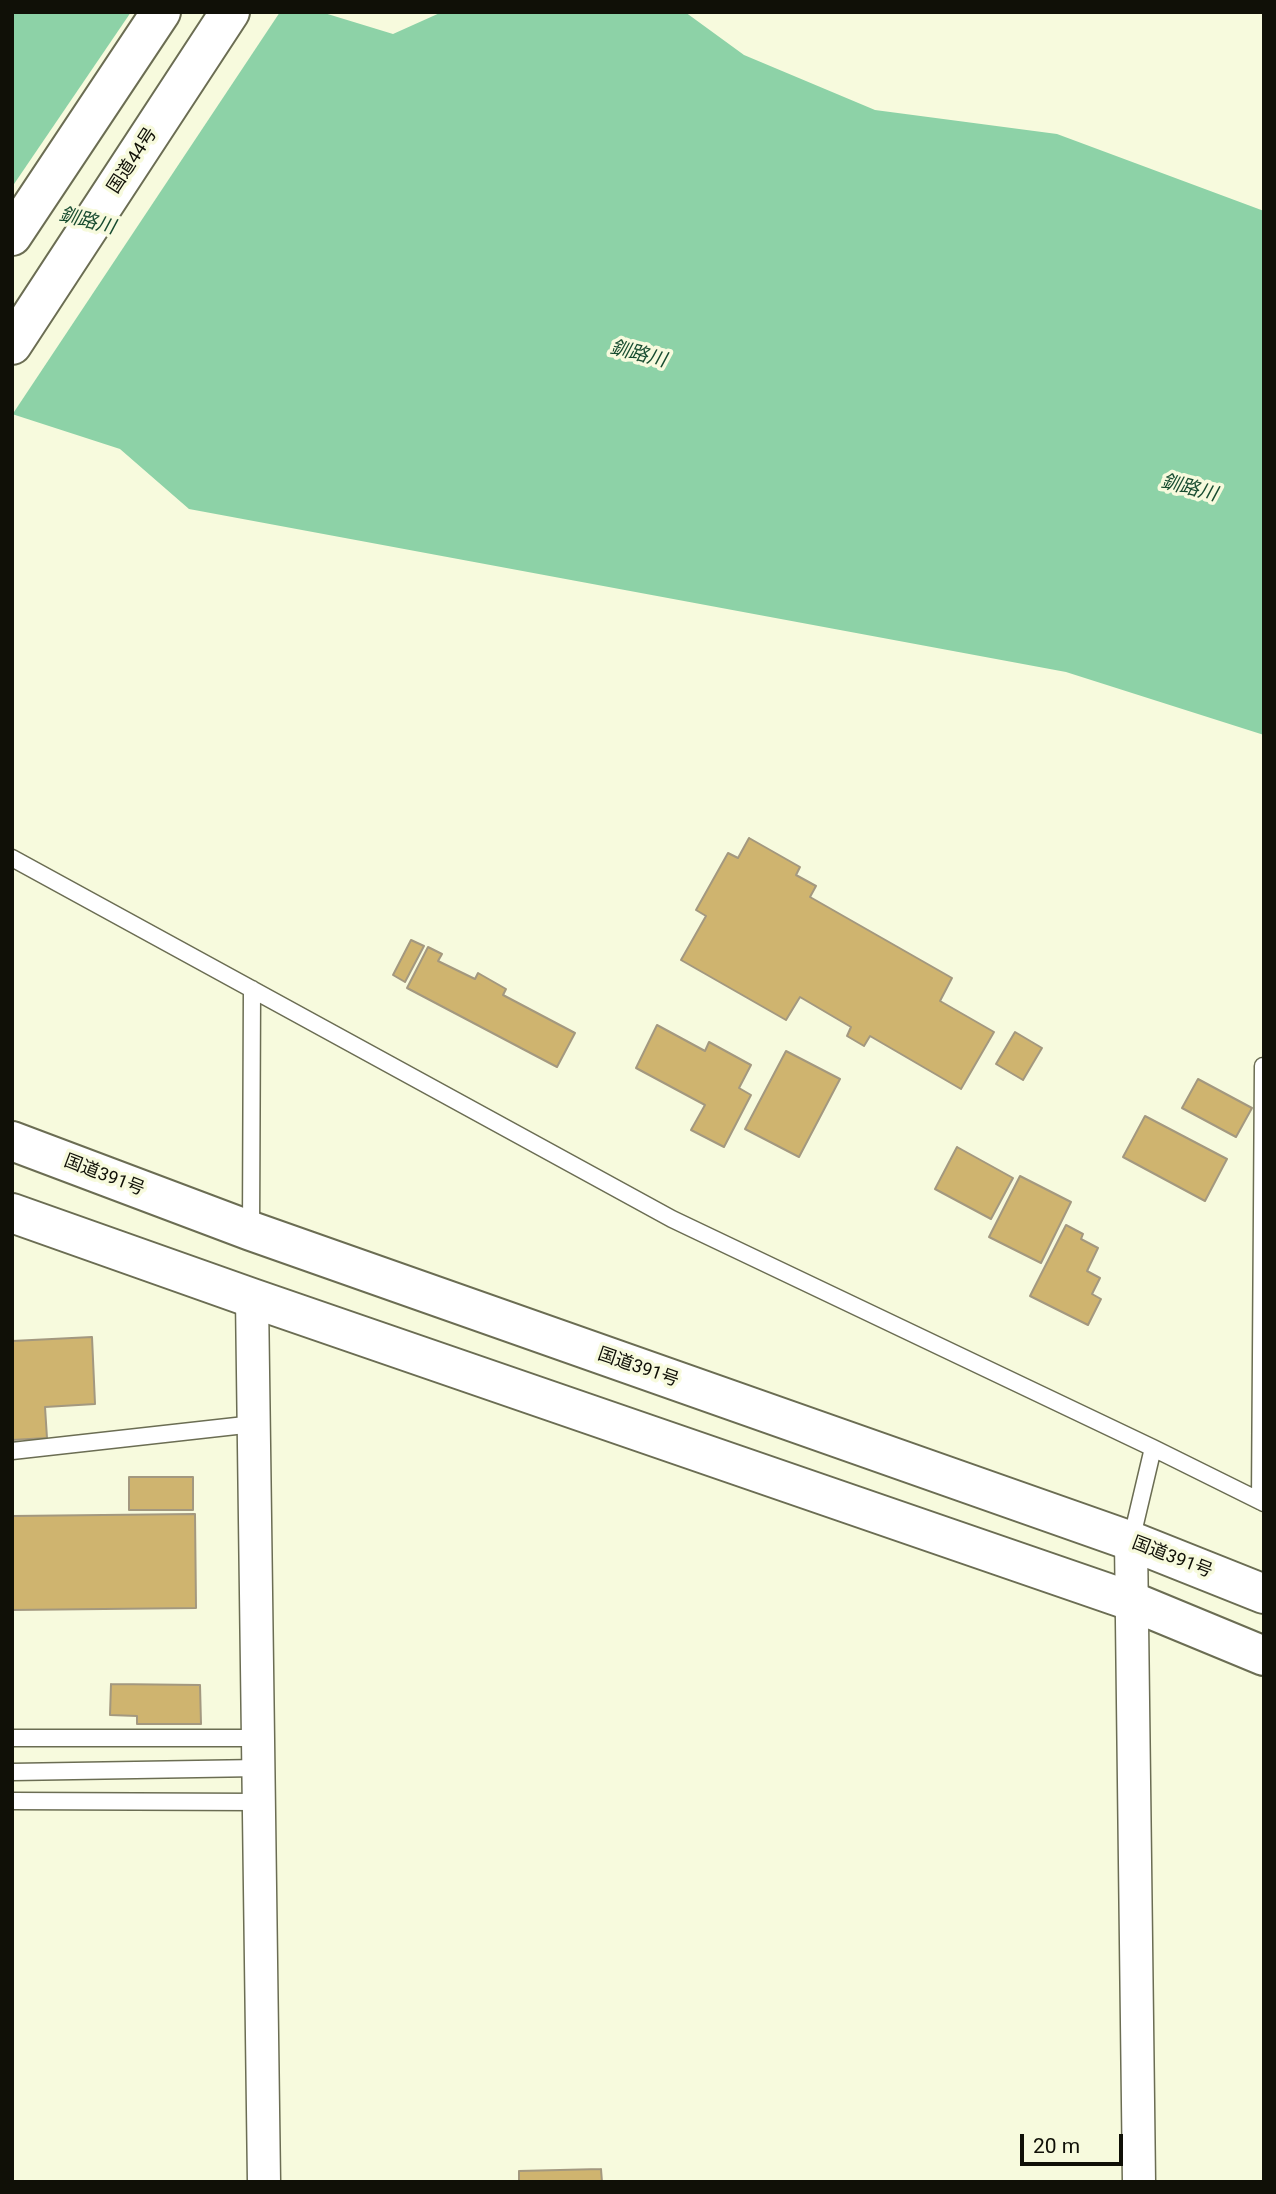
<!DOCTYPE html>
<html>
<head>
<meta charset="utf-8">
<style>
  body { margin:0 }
  #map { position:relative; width:1276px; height:2194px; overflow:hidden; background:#f7fadd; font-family:Roboto,sans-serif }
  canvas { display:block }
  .frame { position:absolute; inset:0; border:14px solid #101007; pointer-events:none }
  .scale { position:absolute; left:1020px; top:2134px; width:103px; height:32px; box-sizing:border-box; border:4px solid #101007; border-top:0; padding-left:9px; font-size:21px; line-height:24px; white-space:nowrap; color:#101007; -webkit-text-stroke:5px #f7fadd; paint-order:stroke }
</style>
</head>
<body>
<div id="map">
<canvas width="1276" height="2194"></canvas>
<div class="frame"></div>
<div class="scale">20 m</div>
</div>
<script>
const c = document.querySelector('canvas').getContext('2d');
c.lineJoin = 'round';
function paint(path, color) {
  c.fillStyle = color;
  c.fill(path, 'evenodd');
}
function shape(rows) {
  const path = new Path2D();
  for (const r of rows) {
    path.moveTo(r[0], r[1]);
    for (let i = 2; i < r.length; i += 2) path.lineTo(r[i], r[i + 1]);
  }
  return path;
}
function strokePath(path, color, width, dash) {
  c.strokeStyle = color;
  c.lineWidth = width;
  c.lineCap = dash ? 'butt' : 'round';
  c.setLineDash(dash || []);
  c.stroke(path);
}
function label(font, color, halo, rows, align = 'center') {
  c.font = font + ' Roboto,"Noto Sans JP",sans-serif';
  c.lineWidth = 7;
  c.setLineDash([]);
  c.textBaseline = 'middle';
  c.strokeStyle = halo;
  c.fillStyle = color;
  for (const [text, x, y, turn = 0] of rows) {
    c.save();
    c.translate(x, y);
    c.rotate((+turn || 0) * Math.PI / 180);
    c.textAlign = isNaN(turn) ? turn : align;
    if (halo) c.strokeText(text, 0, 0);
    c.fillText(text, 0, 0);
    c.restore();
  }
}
paint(shape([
  [12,12,321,12,393,34,442,12,685,12,744,55,875,110,1057,134,1264,211,1264,735,1066,672,189,509,120,449,12,414]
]), '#8dd2a7');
paint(shape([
  [131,12,280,12,12,415,12,187]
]), '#f7fadd');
const building = shape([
  [749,838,800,867,796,875,816,886,810,897,952,978,940,1001,994,1032,961,1089,870,1036,864,1046,847,1036,851,1027,800,997,786,1020,681,960,706,916,696,910,728,853,738,858,749,838],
  [411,940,424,946,405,982,393,975,411,940],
  [428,947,442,954,438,961,475,979,478,973,506,989,503,995,575,1033,557,1067,407,988,428,947],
  [657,1025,705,1051,709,1042,751,1065,739,1088,751,1095,724,1147,691,1130,705,1105,636,1068,657,1025],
  [1015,1032,1042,1048,1023,1080,996,1064,1015,1032],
  [786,1051,840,1079,799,1157,745,1129,786,1051],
  [1198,1079,1252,1108,1236,1137,1182,1108,1198,1079],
  [1145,1116,1227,1159,1205,1201,1123,1157,1145,1116],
  [957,1147,1013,1178,991,1219,935,1189,957,1147],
  [1020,1176,1071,1202,1041,1263,989,1237,1020,1176],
  [1066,1225,1083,1234,1081,1239,1098,1248,1087,1271,1100,1278,1092,1294,1101,1299,1088,1325,1030,1296,1066,1225],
  [92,1337,95,1404,45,1407,47,1438,12,1440,12,1341,92,1337],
  [129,1477,193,1477,193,1510,129,1510,129,1477],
  [195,1514,196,1608,12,1610,12,1516,195,1514],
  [111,1684,200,1685,201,1724,137,1724,137,1716,110,1715,111,1684],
  [601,2169,602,2182,519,2182,519,2171,601,2169]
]);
paint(building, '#cfb46f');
strokePath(building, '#a3987f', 2);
const service = shape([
  [12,858,672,1219,1153,1448,1264,1503],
  [251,1231,252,989],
  [12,1451,254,1424],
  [1260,1501,1263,1066],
  [1131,1541,1153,1448],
  [12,1738,258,1738],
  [12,1772,259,1768],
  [12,1801,259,1802]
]);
const minor = shape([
  [252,1298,264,2182],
  [1131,1541,1139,2182]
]);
const trunk = shape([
  [12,236,161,12],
  [12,345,230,12],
  [12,1141,251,1231,1131,1541,1264,1594],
  [12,1213,252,1298,1131,1601,1264,1656]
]);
strokePath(service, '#6b6d53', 19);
strokePath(minor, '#6b6d53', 35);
strokePath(trunk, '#6b6d53', 42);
strokePath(service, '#fff', 16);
strokePath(minor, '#fff', 32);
strokePath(trunk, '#fff', 38);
label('18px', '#101007', '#f7fadd', [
  ["国道44号",133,161,-57],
  ["国道391号",104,1176,21],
  ["国道391号",638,1368,19],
  ["国道391号",1172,1558,21]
]);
label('italic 19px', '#184c30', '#f7fadd', [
  ["釧路川",87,222,14],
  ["釧路川",638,355,14],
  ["釧路川",1189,489,14]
]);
</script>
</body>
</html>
